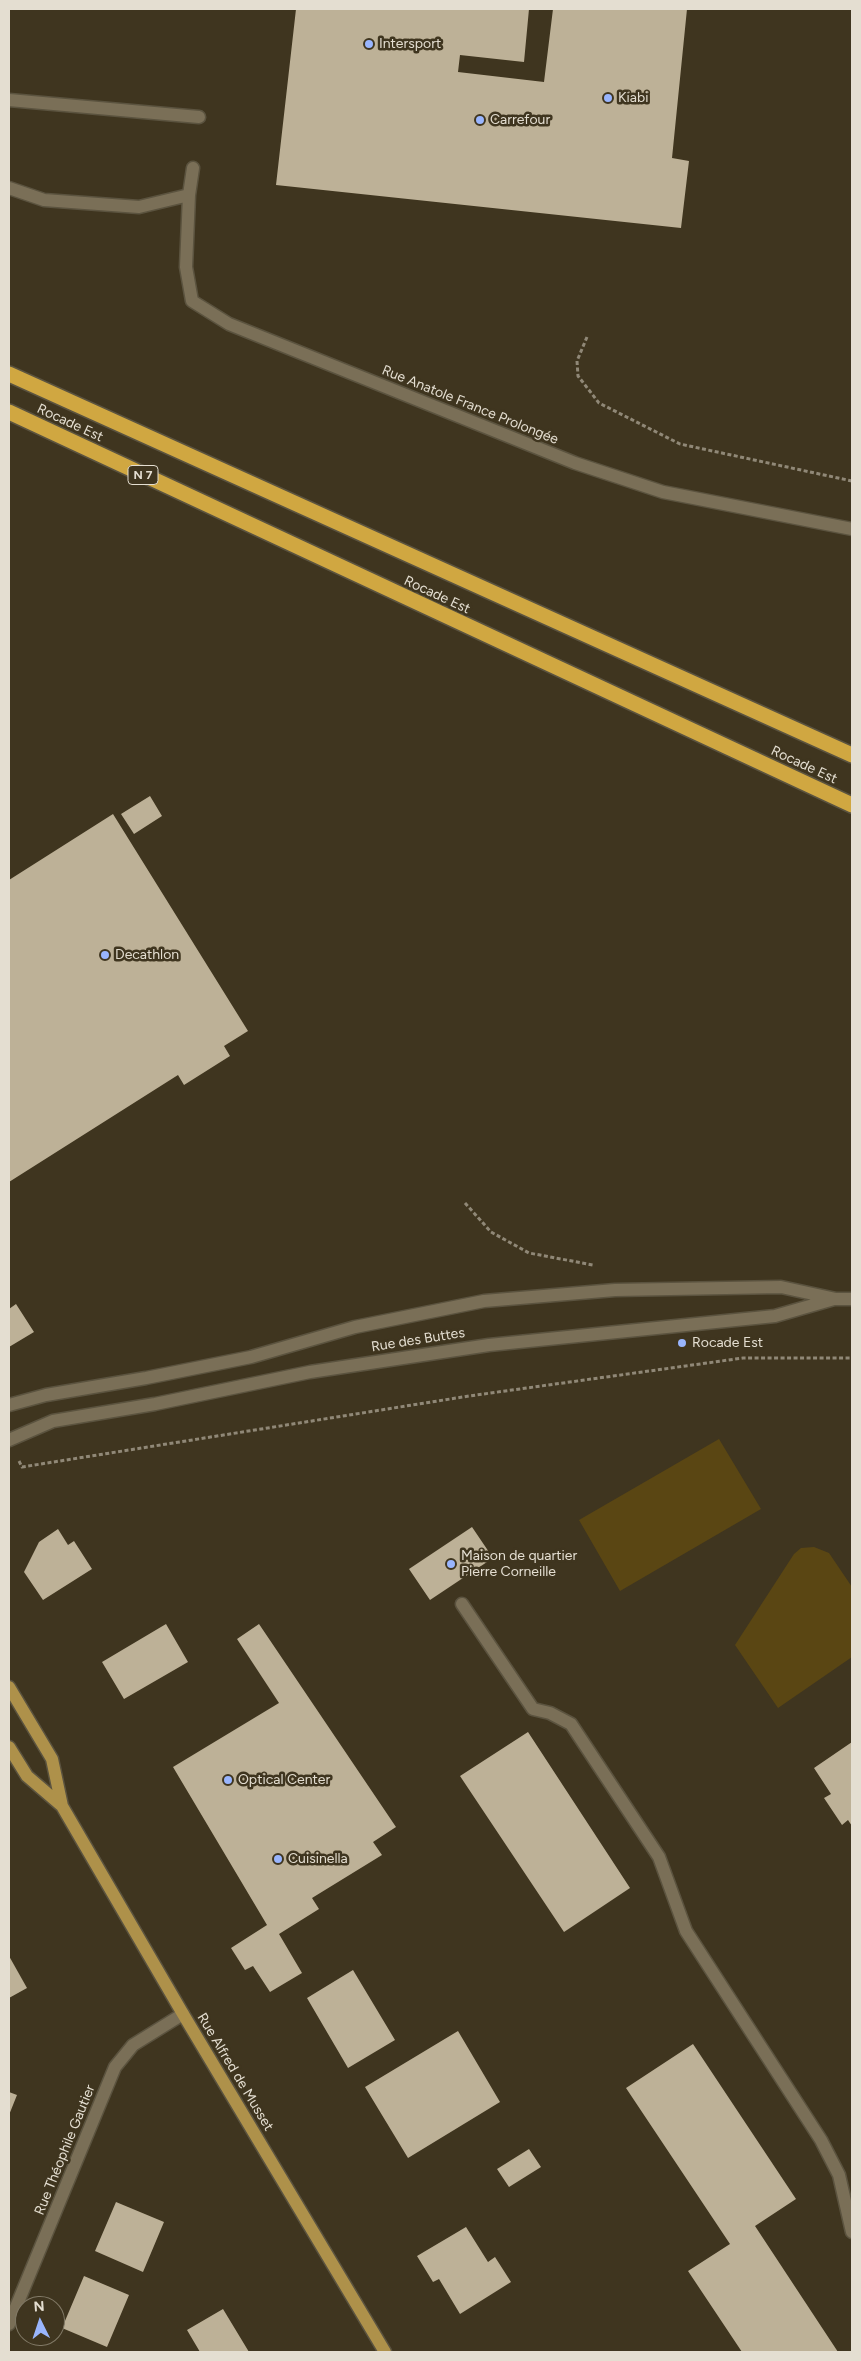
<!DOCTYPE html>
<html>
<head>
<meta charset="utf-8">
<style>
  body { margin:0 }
  #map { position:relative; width:861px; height:2361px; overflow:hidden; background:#3f351f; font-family:Figtree,sans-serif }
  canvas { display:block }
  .frame { position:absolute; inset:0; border:10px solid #e4ded1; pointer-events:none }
  .north { position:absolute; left:15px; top:2296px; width:50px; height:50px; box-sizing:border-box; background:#3f351f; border:1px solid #817966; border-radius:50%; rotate:356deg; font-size:14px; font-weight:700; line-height:20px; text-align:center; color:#e4ded1 }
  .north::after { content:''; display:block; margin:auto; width:18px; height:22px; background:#99b5fd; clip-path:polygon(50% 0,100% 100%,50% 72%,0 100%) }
</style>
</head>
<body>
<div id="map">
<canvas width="861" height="2361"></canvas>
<div class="frame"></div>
<div class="north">N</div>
</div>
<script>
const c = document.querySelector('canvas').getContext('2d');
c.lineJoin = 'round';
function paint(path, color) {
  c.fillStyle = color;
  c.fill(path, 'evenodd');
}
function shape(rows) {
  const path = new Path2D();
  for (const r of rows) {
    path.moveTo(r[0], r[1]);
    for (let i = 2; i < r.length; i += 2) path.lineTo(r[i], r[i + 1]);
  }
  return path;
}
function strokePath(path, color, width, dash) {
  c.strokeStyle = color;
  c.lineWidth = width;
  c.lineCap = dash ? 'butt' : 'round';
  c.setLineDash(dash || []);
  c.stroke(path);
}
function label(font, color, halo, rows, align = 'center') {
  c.font = font + ' Figtree,sans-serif';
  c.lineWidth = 5;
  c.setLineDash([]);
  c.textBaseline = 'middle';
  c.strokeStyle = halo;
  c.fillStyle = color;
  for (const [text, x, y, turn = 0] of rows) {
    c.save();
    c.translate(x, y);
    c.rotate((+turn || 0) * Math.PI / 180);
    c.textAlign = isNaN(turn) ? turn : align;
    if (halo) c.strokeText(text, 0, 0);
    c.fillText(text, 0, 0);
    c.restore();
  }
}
paint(shape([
  [719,1439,761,1509,620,1591,579,1520],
  [814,1547,829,1553,852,1587,852,1657,778,1708,735,1645,794,1554,801,1548]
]), '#5a4613');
paint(shape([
  [296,9,529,9,524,62,460,55,458,72,544,82,553,9,687,9,672,158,689,161,681,228,276,185],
  [150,796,162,816,134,834,121,814],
  [113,814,248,1031,224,1046,230,1056,184,1085,178,1075,9,1182,9,880],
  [16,1304,34,1332,9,1347,9,1309],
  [472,1527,493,1558,430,1600,409,1569],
  [58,1529,68,1545,74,1541,92,1569,43,1600,24,1572,39,1542],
  [166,1624,188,1662,124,1699,102,1662],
  [259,1624,396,1827,373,1842,382,1855,312,1898,319,1909,279,1934,302,1973,270,1992,253,1966,245,1970,231,1948,267,1925,173,1767,279,1703,237,1639],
  [528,1732,630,1888,564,1932,460,1776],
  [852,1742,852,1826,848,1820,842,1825,824,1798,831,1794,814,1768],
  [9,1956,27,1988,9,1998],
  [353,1970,395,2040,348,2068,307,1998],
  [458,2031,500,2102,408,2158,365,2087],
  [693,2044,796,2199,755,2226,838,2352,742,2352,688,2271,730,2244,626,2088],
  [9,2092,17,2095,9,2115],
  [529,2149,541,2167,509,2187,497,2169],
  [116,2202,164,2222,143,2272,95,2251],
  [466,2227,488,2262,495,2257,511,2282,460,2314,439,2279,433,2282,417,2256],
  [84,2276,129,2295,107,2347,62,2328],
  [223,2309,249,2352,200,2352,187,2330]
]), '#bdb197');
const minor = shape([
  [9,100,199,117],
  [9,188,44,200,139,207,189,195,193,168],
  [189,195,186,267,192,301,229,324,575,463,663,492,852,529],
  [9,1405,46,1395,146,1378,251,1357,355,1327,484,1301,615,1290,781,1287,836,1299,852,1299],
  [9,1440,53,1421,155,1404,310,1372,489,1345,775,1316,834,1299],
  [462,1604,533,1709,550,1713,571,1724,659,1857,686,1931,821,2140,839,2175,852,2232],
  [9,2324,115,2067,133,2045,183,2014]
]);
const major = shape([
  [9,1687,52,1759,62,1806,183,2014,385,2352],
  [9,1747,27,1776,62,1806]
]);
const highway = shape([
  [9,374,852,755],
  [9,412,852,805]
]);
strokePath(minor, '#5b533f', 15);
strokePath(major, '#5b533f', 15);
strokePath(highway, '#5b533f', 18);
strokePath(shape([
  [587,337,577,361,578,376,599,403,680,444,852,481],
  [465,1203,491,1232,529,1253,593,1265],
  [19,1461,22,1467,469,1396,743,1358,852,1358]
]), '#908877', 3, [4, 2.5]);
strokePath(minor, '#7a6f57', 12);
strokePath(major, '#ae914a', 12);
strokePath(highway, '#d0a741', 15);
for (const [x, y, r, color] of [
  [369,44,5,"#99b5fd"],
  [608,98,5,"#99b5fd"],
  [480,120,5,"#99b5fd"],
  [105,955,5,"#99b5fd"],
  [682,1343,5,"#99b5fd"],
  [451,1564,5,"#99b5fd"],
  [228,1780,5,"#99b5fd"],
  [278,1859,5,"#99b5fd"]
]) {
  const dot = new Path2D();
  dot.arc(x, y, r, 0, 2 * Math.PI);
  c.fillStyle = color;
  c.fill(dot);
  strokePath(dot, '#3f351f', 2);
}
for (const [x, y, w] of [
  [143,475,30]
]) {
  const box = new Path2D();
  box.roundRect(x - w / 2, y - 9.5, w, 19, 4);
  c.fillStyle = '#3f351f';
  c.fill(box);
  strokePath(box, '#e4ded1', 1);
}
label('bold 12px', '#e4ded1', null, [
  ["N 7",143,475]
]);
label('14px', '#e4ded1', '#3f351f', [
  ["Intersport",379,44],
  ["Kiabi",618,98],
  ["Carrefour",490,120],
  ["Decathlon",115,955],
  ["Rocade Est",692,1343],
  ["Maison de quartier",461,1556],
  ["Pierre Corneille",461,1572],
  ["Optical Center",238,1780],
  ["Cuisinella",288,1859]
], 'left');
label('14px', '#e4ded1', '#3f351f', [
  ["Rue Anatole France Prolongée",470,405,22],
  ["Rocade Est",70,423,25],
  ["Rocade Est",437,595,25],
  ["Rocade Est",804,765,25],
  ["Rue des Buttes",418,1340,-9],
  ["Rue Alfred de Musset",235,2072,59],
  ["Rue Théophile Gautier",65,2150,-68]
]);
</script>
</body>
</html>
